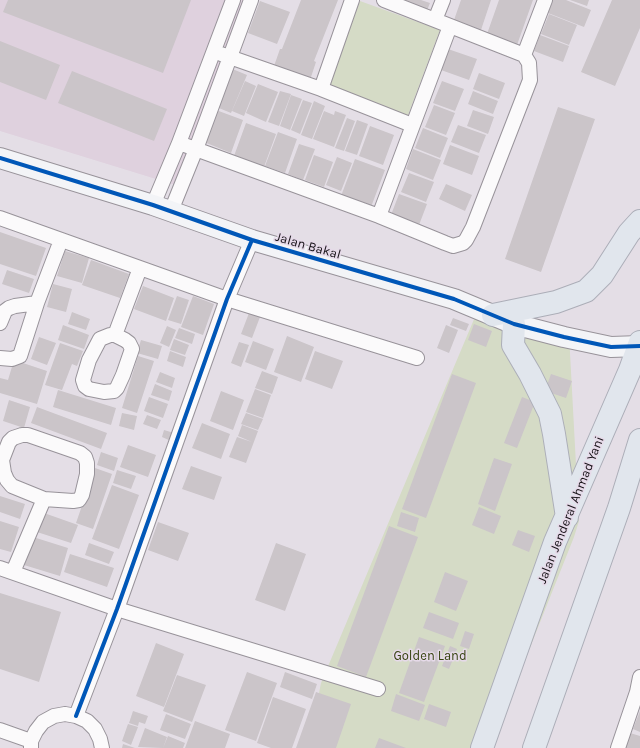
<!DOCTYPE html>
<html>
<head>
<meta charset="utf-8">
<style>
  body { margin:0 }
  canvas { display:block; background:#e4dee6 }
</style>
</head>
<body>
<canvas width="640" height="748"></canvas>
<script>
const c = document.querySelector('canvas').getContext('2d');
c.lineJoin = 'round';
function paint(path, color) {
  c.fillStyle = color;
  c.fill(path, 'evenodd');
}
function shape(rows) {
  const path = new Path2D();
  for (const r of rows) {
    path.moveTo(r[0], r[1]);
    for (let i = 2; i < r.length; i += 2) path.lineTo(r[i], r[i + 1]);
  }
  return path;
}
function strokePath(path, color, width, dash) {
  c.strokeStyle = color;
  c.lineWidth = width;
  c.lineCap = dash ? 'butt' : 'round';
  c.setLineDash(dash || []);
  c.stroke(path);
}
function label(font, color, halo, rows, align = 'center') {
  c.font = font + ' Karla,sans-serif';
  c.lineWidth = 3;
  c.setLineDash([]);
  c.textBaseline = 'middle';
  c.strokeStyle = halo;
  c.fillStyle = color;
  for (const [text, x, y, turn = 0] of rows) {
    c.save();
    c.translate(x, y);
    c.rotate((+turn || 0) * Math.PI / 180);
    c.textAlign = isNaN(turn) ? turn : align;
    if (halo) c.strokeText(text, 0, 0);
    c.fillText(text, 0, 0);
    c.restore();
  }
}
paint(shape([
  [0,0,252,0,182,187,0,131]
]), '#dfd1de');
paint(shape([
  [360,1,440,30,407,118,327,88],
  [480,305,569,334,579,521,574,537,490,748,308,748,321,683]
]), '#d5dbc6');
paint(shape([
  [8,0,191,0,163,73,3,12],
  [301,0,338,0,314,61,316,62,310,80,274,66,280,49,282,49],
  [404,0,421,0,430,3,426,13,402,5],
  [461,0,491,0,481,30,454,20],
  [499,0,533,0,517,45,487,34],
  [553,0,566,0,591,10,584,27,548,13],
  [570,0,589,0,587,6],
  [612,0,640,0,640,28,615,86,581,72],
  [260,1,290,12,277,44,248,33],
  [549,14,577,25,569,45,541,34],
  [540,35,569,46,563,62,534,51],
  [0,41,60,65,46,100,0,82],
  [448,49,477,59,469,80,441,70],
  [230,68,247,75,231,113,214,106],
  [72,71,167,109,154,141,58,103],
  [479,73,505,83,499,99,473,89],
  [245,81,256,86,244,116,232,111],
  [442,81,464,89,455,111,433,103],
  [258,84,278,92,266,122,246,113],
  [280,91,291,94,279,126,268,122],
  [473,91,498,101,493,114,468,104],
  [291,95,302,99,290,130,280,126],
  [303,100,312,103,300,134,291,130],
  [314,101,325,106,312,139,301,135],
  [434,105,455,113,446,135,425,127],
  [558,107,595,119,541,272,505,259],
  [216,110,243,120,231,153,204,142],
  [473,110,494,117,488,134,467,126],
  [324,111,334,115,335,111,346,115,334,147,313,139],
  [347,118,355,121,344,151,335,148],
  [357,120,368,124,357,155,345,151],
  [246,123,276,134,264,167,234,156],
  [458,125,486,135,479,153,451,142],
  [370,126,394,135,383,165,359,156],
  [423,128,448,138,440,158,415,148],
  [278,132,297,139,285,173,265,166],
  [299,144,315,149,303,180,288,174],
  [450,145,479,156,472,175,443,164],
  [413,149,441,160,433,180,406,169],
  [314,155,333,162,324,187,305,180],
  [337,157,352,163,341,191,326,185],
  [355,159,385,170,371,207,341,196],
  [409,173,434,182,426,202,401,192],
  [446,184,472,195,465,211,439,199],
  [399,194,427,204,419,225,391,215],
  [0,232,46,248,36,276,0,264],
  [65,251,89,258,82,283,57,276],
  [91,260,129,274,120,298,82,285],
  [7,270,34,279,29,293,2,284],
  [53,284,72,289,66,312,47,307],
  [143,286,174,298,166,321,134,309],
  [177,296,189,300,181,324,168,320],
  [193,296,214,304,203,335,181,327],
  [72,312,90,319,86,330,68,324],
  [249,313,260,317,252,338,241,334],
  [453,318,469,324,466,331,450,325],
  [474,324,492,331,486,347,468,340],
  [63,325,89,335,84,349,58,340],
  [446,325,458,330,449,353,437,348],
  [167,326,176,330,169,347,160,343],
  [179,328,195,334,192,344,175,338],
  [287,336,314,347,301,382,274,372],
  [39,337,56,343,47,365,31,359],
  [174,339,189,345,185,355,170,350],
  [141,340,162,346,158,359,137,353],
  [253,341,274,349,266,370,245,362],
  [239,342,249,345,241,367,231,363],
  [60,343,83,351,77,366,72,364,62,390,45,385],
  [170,351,186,357,183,367,167,361],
  [315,351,343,361,332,389,305,379],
  [138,356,154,361,137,413,122,408],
  [14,360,47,371,37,404,0,393,0,378,8,380],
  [262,371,278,377,272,394,255,388],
  [160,372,175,378,172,388,156,382],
  [452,374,476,383,426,518,402,509],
  [551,374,572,381,566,398,545,391],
  [155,384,172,391,169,401,151,395],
  [255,389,271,395,263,418,246,412],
  [58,390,116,408,111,425,53,407],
  [221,391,244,400,233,430,210,421],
  [149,397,168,404,163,418,144,411],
  [522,397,535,402,517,448,504,443],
  [9,400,30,407,24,428,3,421],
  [37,407,107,433,101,449,31,423],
  [122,413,137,416,134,430,119,426],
  [246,413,263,419,258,430,241,424],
  [147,415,161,420,157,429,143,424],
  [202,423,230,434,221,459,192,448],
  [242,425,258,431,246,463,229,457,237,437,252,442,238,436],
  [164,430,174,433,171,441,162,437],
  [128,445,156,455,148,477,120,467],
  [101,452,118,458,114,471,97,465],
  [494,458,512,464,495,511,478,504],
  [191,466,222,477,214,500,182,489],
  [95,468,112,474,93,529,76,523],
  [117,470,136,476,131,489,113,483],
  [112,485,139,495,119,549,92,539],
  [0,496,25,504,20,519,0,512],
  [479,507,501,516,494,534,472,525],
  [401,512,419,518,415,532,397,526],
  [44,513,78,525,71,543,37,532],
  [0,521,19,527,11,552,0,549],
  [158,522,189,533,178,561,148,550],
  [389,526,418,537,366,677,337,666],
  [518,530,535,536,529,552,512,545],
  [33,537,68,548,60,576,24,565],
  [89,543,114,552,109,564,85,555],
  [276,543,306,554,285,611,255,600],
  [70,554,114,568,107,587,64,572],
  [445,572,468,581,456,611,434,602],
  [0,593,61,612,39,682,0,669],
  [429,612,459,623,453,639,423,628],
  [465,631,474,634,469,649,460,646],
  [419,637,445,646,424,702,399,693],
  [156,643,184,654,164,707,136,696],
  [450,646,457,649,449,669,442,666],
  [247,672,277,683,256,741,225,730],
  [285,672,317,684,312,699,280,687],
  [177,675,206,685,192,722,163,711],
  [316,692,351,704,336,748,296,748],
  [396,694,425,705,419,721,391,711],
  [273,697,306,709,292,748,271,748,257,743],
  [429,704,451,712,446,727,424,719],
  [133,711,148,716,145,724,139,722,138,726,129,723],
  [640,711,640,732,633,729],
  [166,714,191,724,185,739,160,730],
  [195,721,230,734,225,748,185,748],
  [128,724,138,727,131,745,122,741],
  [145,728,167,737,163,748,138,747],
  [630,733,640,736,640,748,624,748],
  [168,736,185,743,183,748,163,748],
  [379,738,406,748,375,748],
  [123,744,135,748,122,748]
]), '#cbc5c9');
const street = shape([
  [435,20,443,0],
  [221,54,321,89,412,125],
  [524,55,545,0],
  [321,89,352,0],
  [179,143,379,216,445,243,453,246,463,243,466,240,473,227,530,80,529,63,524,55,384,0],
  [153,205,179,143,233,0],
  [171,211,196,149,251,0],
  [379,216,450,26],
  [0,218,227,299,417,358],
  [0,323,5,311,9,308,15,306,37,303],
  [110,335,115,335,125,340,129,343,132,349,123,375,117,388,114,391,104,392,89,389,85,386,83,380,89,360,100,339,110,335],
  [115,335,140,268],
  [0,358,12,359,20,356,37,303,61,240],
  [22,435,28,435,80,453,85,457,87,463,87,474,82,495,79,500,73,501,44,499,12,486,7,480,4,473,2,460,9,442,13,438,22,435],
  [0,568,117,609,378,689],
  [13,572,44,499],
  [76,716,117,609,227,299,252,240],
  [0,730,31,741],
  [31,748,31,741,36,731,43,722,54,716,65,714,76,716,87,721,95,729,100,739,102,748],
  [618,748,637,692,640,677]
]);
const secondary = shape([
  [0,158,153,205,252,240,454,299,514,324,564,337,611,347,640,346]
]);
const highway = shape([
  [493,315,556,302,586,291,602,275,629,233,640,221],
  [514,324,513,345,530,374,550,414,554,434,567,517],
  [482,748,555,542,630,370,640,342],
  [534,748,619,508,640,440]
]);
strokePath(street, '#98939a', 16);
strokePath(secondary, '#98939a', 22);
strokePath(highway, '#acaeb8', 24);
strokePath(street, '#fbfafb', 14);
strokePath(secondary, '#f3f4f7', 20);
strokePath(highway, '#e1e6ed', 22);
strokePath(shape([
  [0,158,153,205,252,240,454,299,514,324,564,337,611,347,640,346],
  [76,716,117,609,227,299,252,240]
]), '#0057b8', 4);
label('13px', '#161217', '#e6dae9', [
  ["Jalan Bakal",308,246,16],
  ["Jalan Jenderal Ahmad Yani",571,510,-68]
]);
label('13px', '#36430f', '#e6dae9', [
  ["Golden Land",430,656]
]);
</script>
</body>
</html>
